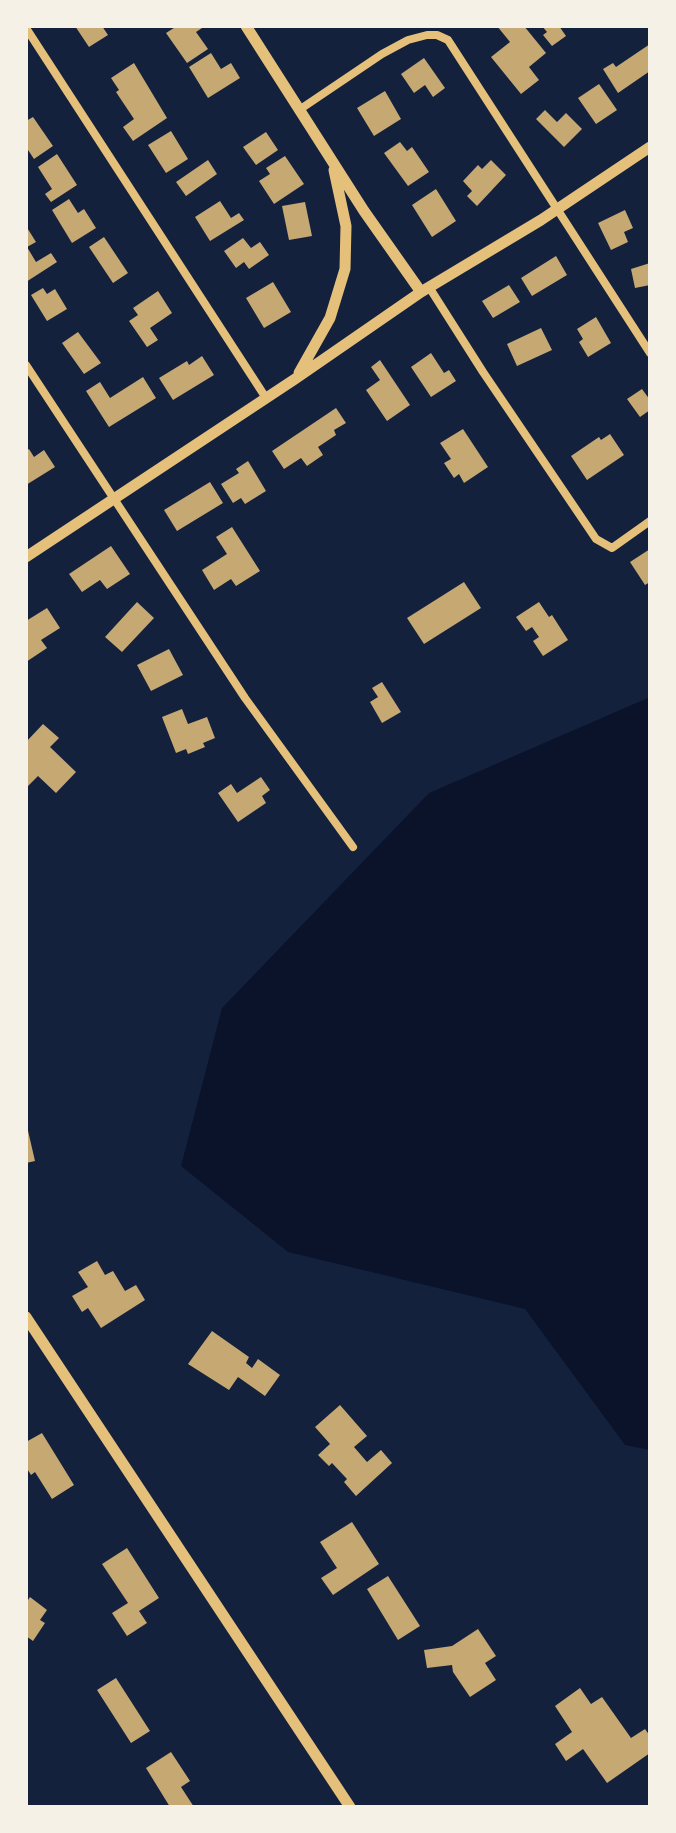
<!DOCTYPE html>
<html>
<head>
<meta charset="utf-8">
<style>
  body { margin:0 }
  #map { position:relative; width:676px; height:1833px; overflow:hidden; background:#14213d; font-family:Poppins,sans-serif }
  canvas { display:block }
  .frame { position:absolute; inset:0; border:28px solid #f6f1e7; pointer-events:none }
</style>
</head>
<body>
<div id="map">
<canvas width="676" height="1833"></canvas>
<div class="frame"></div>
</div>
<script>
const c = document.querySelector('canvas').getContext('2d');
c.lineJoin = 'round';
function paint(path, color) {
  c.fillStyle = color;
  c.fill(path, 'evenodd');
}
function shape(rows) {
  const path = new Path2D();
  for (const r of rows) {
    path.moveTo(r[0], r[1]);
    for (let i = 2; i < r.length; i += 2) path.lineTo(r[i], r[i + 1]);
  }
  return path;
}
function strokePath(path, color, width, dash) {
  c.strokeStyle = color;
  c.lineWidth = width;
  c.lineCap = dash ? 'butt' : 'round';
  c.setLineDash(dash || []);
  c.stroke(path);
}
paint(shape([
  [650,697,650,1450,625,1445,525,1309,288,1252,181,1166,222,1008,429,793]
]), '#0b132b');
paint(shape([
  [75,26,102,26,108,35,89,47],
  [177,26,205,26,196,32,208,49,187,63,166,33],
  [497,26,524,26,546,53,529,67,539,80,521,94,491,57,510,42],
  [542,26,559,26,566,36,552,46,543,35,547,32],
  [650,44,650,71,618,93,603,69,613,63,616,67],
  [211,53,221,69,231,63,240,78,208,98,189,67],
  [424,58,445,88,433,97,425,85,414,93,401,74],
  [134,63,167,118,133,141,123,127,134,119,116,92,119,90,111,78],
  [599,84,617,110,596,124,578,98],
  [385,91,401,119,374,136,357,108],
  [545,110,557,122,566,113,582,129,564,147,536,119],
  [33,117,53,146,34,159,26,147,26,121],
  [171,131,188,159,166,173,148,145],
  [266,132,278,150,256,165,243,147],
  [400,142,407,151,412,147,429,172,408,186,384,153],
  [57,154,77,185,51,202,45,194,52,189,38,167],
  [285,156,304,184,274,204,259,181,270,174,266,168],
  [208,160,217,174,186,196,176,182],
  [491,160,506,175,477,206,467,196,472,191,463,181,478,165,482,169],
  [436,189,456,221,432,237,412,205],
  [69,199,78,213,84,209,96,228,72,243,52,210],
  [220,201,231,218,239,213,244,220,210,241,195,217],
  [305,202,312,236,289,240,282,206],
  [625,210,633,228,624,232,628,242,611,250,598,223],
  [26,226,36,242,27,247,36,262,51,253,57,262,26,282],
  [104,237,128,273,113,283,89,247],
  [243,238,251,248,260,242,269,255,249,269,244,262,236,268,224,251],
  [556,256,567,275,532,296,521,278],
  [650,263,650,285,635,288,631,269],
  [273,282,291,312,264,328,246,298],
  [509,285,520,302,493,318,482,301],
  [43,288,47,294,55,289,67,309,47,321,31,295],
  [158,291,172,313,150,328,158,340,147,347,129,321,138,315,133,308],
  [596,317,611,343,588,357,579,342,583,339,577,329],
  [541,328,552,350,517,366,507,344],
  [78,332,101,363,84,374,62,343],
  [431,353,444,373,449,370,456,381,431,397,411,367],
  [202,356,214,375,173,400,159,378,187,361,189,365],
  [380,360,410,405,387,421,366,390,380,380,371,367],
  [143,377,156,398,109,427,86,391,100,382,110,398],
  [642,389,650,400,650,410,640,417,627,399],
  [336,408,346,423,334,430,336,435,318,447,323,455,307,466,301,458,284,469,272,451],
  [463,429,488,467,464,483,459,474,454,478,444,463,451,459,440,443],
  [610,434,624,455,587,480,571,456,599,437,601,440],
  [29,449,34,457,44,450,55,467,26,485,26,451],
  [248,461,266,491,245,504,241,498,233,503,221,484,239,473,236,469],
  [210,482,223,503,177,531,164,510],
  [232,527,260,571,236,586,231,579,214,590,202,570,227,554,216,537],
  [111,546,130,574,107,589,100,580,82,592,69,574],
  [650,549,650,582,645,585,630,562],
  [464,582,481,608,424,644,407,618],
  [137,602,154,618,122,652,105,637],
  [539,602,549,617,552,615,568,640,543,656,533,641,539,637,532,627,526,631,516,617],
  [47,608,60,628,41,640,47,648,26,662,26,621],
  [169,649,183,675,151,691,137,665],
  [382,682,401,712,382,723,370,702,378,697,372,688],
  [182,709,188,724,207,717,215,738,203,743,205,747,188,754,186,749,176,753,162,717],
  [43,724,59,738,50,747,76,772,56,793,38,776,26,788,26,742],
  [261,777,270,790,262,796,266,803,238,822,218,793,231,784,237,793],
  [26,1122,35,1161,26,1163],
  [97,1261,105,1275,113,1271,125,1291,136,1285,145,1300,101,1328,88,1308,82,1312,72,1296,88,1287,78,1272],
  [212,1331,249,1357,246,1363,252,1368,258,1359,280,1375,265,1396,238,1377,229,1390,188,1364],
  [340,1405,367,1436,354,1447,367,1462,381,1450,392,1463,356,1496,344,1482,347,1479,332,1463,329,1466,318,1455,330,1444,315,1427],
  [42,1433,74,1485,52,1499,35,1472,31,1475,26,1467,26,1442],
  [352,1522,379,1564,333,1595,321,1578,337,1568,320,1542],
  [127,1548,159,1598,139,1611,147,1623,127,1636,112,1613,128,1603,102,1564],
  [388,1576,420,1626,398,1640,367,1589],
  [30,1597,47,1610,40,1620,45,1623,33,1641,26,1636,26,1603],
  [478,1629,496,1656,485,1663,496,1680,470,1697,453,1672,452,1665,427,1668,424,1650,452,1646],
  [116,1678,150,1731,131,1743,97,1690],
  [580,1688,591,1704,602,1697,631,1738,645,1729,650,1736,650,1753,607,1783,583,1749,566,1761,555,1744,572,1732,555,1706],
  [171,1752,190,1781,181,1787,194,1807,170,1807,146,1768]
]), '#c6a872');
strokePath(shape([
  [26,28,266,398],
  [299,110,382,54,408,40,427,35,437,35,448,40,650,353],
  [429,287,483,372,596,539,612,548,650,521],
  [26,365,245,698,353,847]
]), '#e5c07b', 8);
strokePath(shape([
  [246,26,364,211,421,292],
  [299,373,330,318,345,269,346,226,334,170],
  [26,557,295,379,421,292,541,220,650,147],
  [26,1317,350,1807]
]), '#e5c07b', 11);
</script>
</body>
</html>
